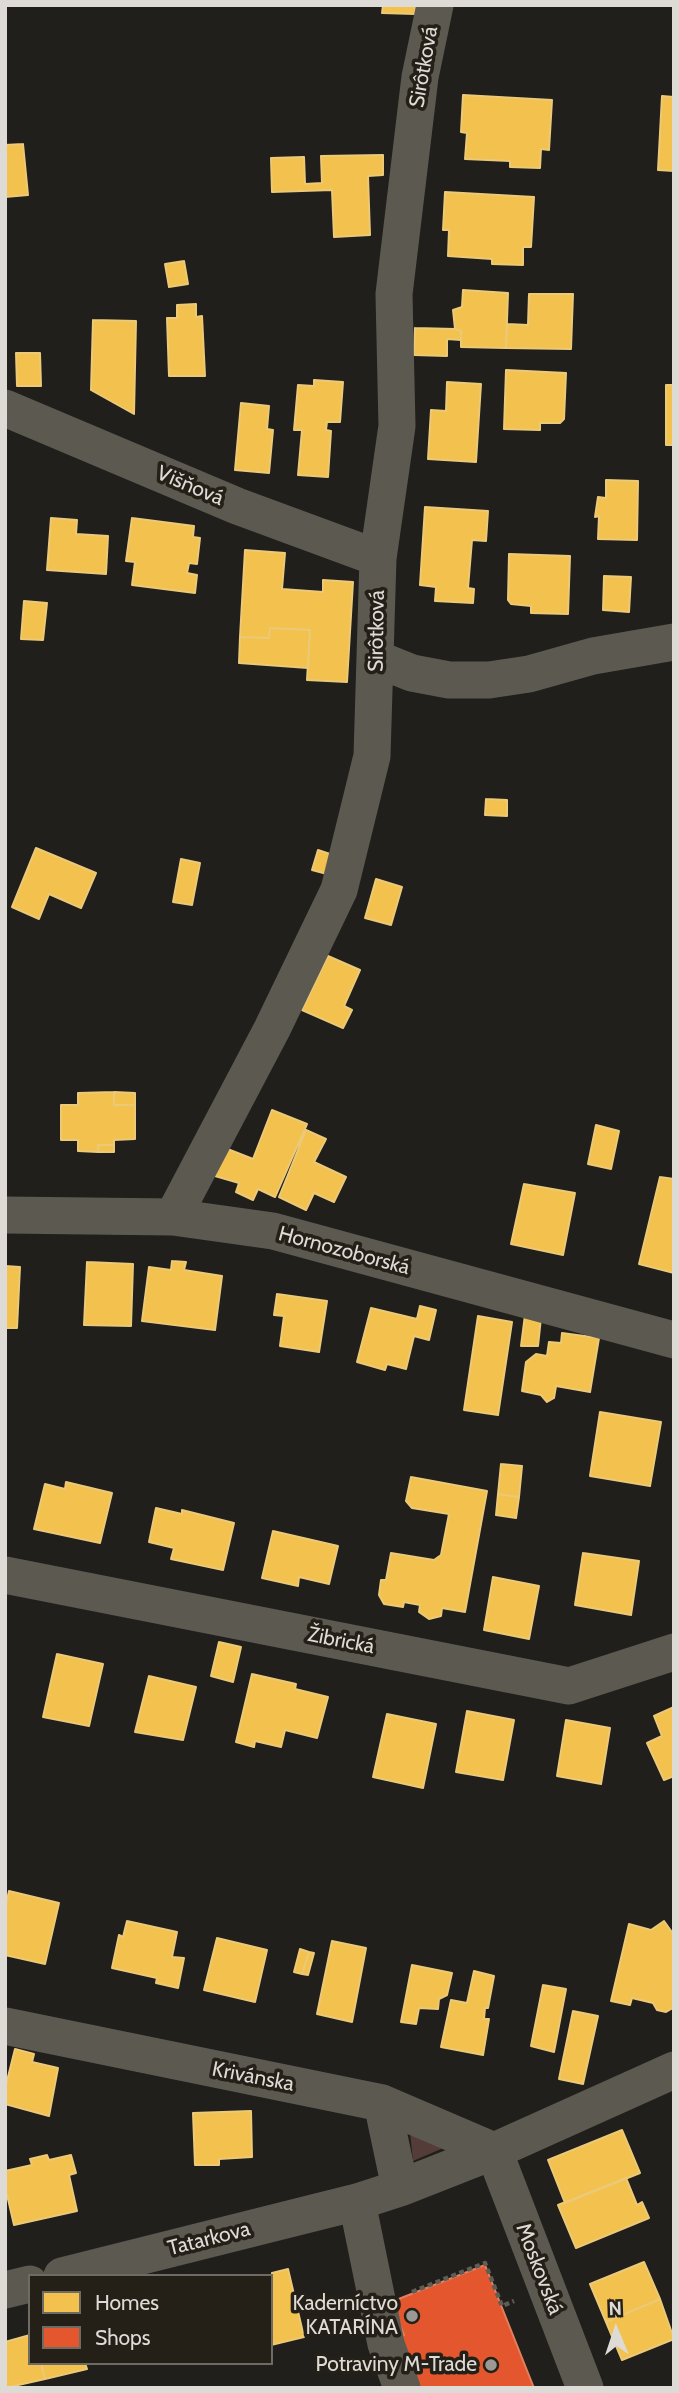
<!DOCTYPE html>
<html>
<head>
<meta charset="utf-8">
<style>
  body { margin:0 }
  #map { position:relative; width:679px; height:2393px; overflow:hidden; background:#211f1b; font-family:Cabin,sans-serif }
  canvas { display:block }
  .frame { position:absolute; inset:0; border:7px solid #dedbd6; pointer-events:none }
  .legend { position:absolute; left:28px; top:2274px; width:245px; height:91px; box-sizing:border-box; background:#242018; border:2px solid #6e6b64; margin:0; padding:9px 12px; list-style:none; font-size:21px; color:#dedbd6 }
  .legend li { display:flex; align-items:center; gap:14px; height:35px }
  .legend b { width:35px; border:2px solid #6e6b64 }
  .north { position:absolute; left:581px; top:2295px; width:70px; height:70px; -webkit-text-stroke:5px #242018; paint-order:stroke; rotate:358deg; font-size:19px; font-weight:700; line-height:28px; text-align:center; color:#dedbd6 }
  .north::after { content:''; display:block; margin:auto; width:24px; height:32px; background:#dedbd6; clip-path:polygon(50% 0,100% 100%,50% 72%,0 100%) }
</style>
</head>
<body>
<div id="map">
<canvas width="679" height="2393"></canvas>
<div class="frame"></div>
<ul class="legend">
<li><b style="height:19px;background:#f2c14e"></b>Homes</li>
<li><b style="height:19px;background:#e4572e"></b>Shops</li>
</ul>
<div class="north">N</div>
</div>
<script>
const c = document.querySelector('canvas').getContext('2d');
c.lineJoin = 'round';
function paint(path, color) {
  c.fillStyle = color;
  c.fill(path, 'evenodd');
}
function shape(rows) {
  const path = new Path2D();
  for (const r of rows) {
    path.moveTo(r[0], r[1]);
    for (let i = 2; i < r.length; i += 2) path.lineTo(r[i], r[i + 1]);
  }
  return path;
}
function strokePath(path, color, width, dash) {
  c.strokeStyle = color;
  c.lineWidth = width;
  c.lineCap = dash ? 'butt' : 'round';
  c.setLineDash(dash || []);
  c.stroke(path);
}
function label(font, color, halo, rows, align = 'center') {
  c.font = font + ' Cabin,sans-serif';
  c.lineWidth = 7;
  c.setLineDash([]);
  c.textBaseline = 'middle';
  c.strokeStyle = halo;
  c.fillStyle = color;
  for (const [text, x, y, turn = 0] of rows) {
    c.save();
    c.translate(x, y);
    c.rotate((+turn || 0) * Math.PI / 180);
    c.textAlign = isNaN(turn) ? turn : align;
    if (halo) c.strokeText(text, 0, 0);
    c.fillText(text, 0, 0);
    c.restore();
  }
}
paint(shape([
  [409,2123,462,2140,413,2161]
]), '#543c38');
const homes = shape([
  [383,5,415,5,415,14,382,13,383,5],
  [463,95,552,100,549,150,541,149,540,168,510,167,510,161,465,159,467,133,461,132,463,95],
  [662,96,674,97,674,171,658,170,662,96],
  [23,144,28,195,5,197,5,145,23,144],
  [383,155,383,175,368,176,370,235,334,237,332,190,272,192,271,158,304,157,305,184,322,183,321,156,383,155],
  [445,192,534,197,531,247,523,247,523,265,492,264,492,259,448,256,449,230,443,230,445,192],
  [184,261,188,284,169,287,165,264,184,261],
  [463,290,508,293,506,348,461,347,461,331,455,329,453,310,462,307,463,290],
  [529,294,573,294,571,349,506,348,507,324,528,325,529,294],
  [196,304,196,317,202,316,205,376,169,376,167,318,177,318,177,305,196,304],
  [93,320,136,321,134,414,91,390,93,320],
  [415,328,455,329,461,331,461,340,447,339,447,356,414,355,415,328],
  [16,353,40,353,41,386,17,386,16,353],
  [506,370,566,373,564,419,560,423,540,423,540,430,504,429,506,370],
  [314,380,343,382,340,422,327,422,326,430,331,431,328,477,298,475,302,430,294,430,298,385,314,386,314,380],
  [447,382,481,384,476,462,428,459,431,410,446,411,447,382],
  [666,385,674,385,674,445,666,445,666,385],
  [241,403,269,406,267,429,273,430,269,473,235,470,241,403],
  [606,480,638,481,637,540,598,539,599,516,595,517,598,497,606,498,606,480],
  [425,507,488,511,486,541,472,540,468,588,474,589,473,603,435,601,436,587,420,585,425,507],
  [51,518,77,520,76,534,108,536,106,574,47,570,51,518],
  [132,518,194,526,193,537,200,538,197,564,189,563,187,573,197,575,195,593,132,585,135,562,126,561,132,518],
  [245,550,285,553,282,589,323,592,323,580,353,582,347,682,307,680,310,630,270,628,269,638,240,637,245,550],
  [509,554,570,556,568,614,531,613,531,606,511,604,508,600,509,554],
  [604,576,631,577,629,612,603,610,604,576],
  [24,601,47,603,43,640,21,639,24,601],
  [270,628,310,630,308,668,239,663,240,637,269,638,270,628],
  [486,799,507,800,507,816,485,815,486,799],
  [36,848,96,873,81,908,49,894,39,919,12,907,36,848],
  [318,850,333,855,327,874,312,870,318,850],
  [181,859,200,863,192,905,173,902,181,859],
  [376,879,402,887,391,925,365,918,376,879],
  [328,956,360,970,344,1006,352,1010,343,1028,302,1010,328,956],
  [114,1092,135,1093,135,1105,114,1105,114,1092],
  [114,1092,114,1105,135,1105,135,1139,114,1140,114,1145,98,1145,98,1152,78,1151,78,1140,61,1140,61,1105,78,1105,78,1093,114,1092],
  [272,1110,307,1124,275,1197,258,1189,253,1200,236,1192,239,1183,215,1176,225,1148,253,1159,272,1110],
  [596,1125,619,1131,611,1169,588,1164,596,1125],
  [306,1130,326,1139,314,1162,346,1177,334,1202,314,1193,306,1210,279,1197,306,1130],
  [98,1145,114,1145,114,1152,98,1152,98,1145],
  [660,1177,674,1179,674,1273,639,1264,660,1177],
  [524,1184,575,1193,563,1255,511,1244,524,1184],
  [172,1261,186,1262,184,1270,222,1276,215,1330,142,1321,149,1267,171,1270,172,1261],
  [87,1262,133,1264,131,1326,84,1325,87,1262],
  [5,1266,20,1267,17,1328,5,1328,5,1266],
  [277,1294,327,1301,319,1352,280,1346,284,1316,274,1315,277,1294],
  [420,1306,436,1310,429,1340,414,1336,406,1369,387,1364,385,1370,357,1362,371,1308,417,1319,420,1306],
  [525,1315,541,1318,538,1346,521,1346,525,1315],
  [478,1316,512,1322,498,1415,464,1410,478,1316],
  [562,1333,599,1338,590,1392,556,1386,554,1398,547,1402,541,1395,522,1391,526,1362,536,1354,547,1356,549,1342,561,1343,562,1333],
  [600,1412,661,1422,650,1486,590,1476,600,1412],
  [501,1464,522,1466,519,1497,498,1494,501,1464],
  [411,1477,487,1491,465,1612,442,1608,441,1616,429,1619,419,1612,420,1605,404,1602,403,1607,384,1604,379,1595,381,1580,386,1580,391,1553,434,1560,441,1555,449,1514,412,1508,406,1501,411,1477],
  [66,1482,112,1493,100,1543,34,1529,45,1484,65,1489,66,1482],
  [498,1494,519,1497,516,1518,496,1515,498,1494],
  [156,1508,182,1514,182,1510,234,1523,223,1570,171,1559,174,1548,149,1542,156,1508],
  [273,1531,338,1546,329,1584,299,1577,298,1586,262,1578,273,1531],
  [583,1553,639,1561,631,1615,575,1605,583,1553],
  [493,1577,539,1586,529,1639,484,1630,493,1577],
  [219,1642,241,1647,233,1682,211,1676,219,1642],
  [57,1654,103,1664,89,1726,43,1717,57,1654],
  [252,1674,296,1684,295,1689,328,1697,317,1738,285,1730,281,1747,255,1741,254,1747,236,1742,252,1674],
  [149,1676,196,1687,183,1740,135,1732,149,1676],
  [674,1707,674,1776,664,1780,647,1743,662,1736,654,1716,674,1707],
  [467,1711,514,1720,503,1780,456,1772,467,1711],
  [387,1714,436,1724,423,1788,373,1777,387,1714],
  [566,1720,610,1728,601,1784,557,1776,566,1720],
  [9,1891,59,1903,45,1964,5,1955,5,1909,9,1891],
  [127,1921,177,1932,172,1957,184,1958,178,1988,156,1983,157,1978,112,1968,119,1935,123,1937,127,1921],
  [664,1921,674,1935,673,2008,666,2012,657,2010,653,2003,632,1998,630,2005,611,2001,629,1924,651,1930,664,1921],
  [217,1938,267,1950,255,2002,204,1990,217,1938],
  [332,1941,366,1948,352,2022,317,2014,332,1941],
  [300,1949,309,1952,302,1974,294,1972,300,1949],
  [309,1952,314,1953,308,1975,302,1974,309,1952],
  [412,1965,452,1973,447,1995,439,1999,438,2009,419,2008,416,2024,401,2022,412,1965],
  [474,1971,494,1976,488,2008,485,2008,484,2019,489,2019,483,2055,441,2047,451,2000,467,2003,474,1971],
  [543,1985,566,1989,554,2052,531,2046,543,1985],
  [573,2011,598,2016,583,2084,559,2079,573,2011],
  [15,2049,34,2054,32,2062,58,2068,49,2116,5,2104,5,2089,15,2049],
  [251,2111,252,2157,219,2159,219,2165,195,2165,193,2113,251,2111],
  [622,2130,640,2173,565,2203,548,2160,622,2130],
  [47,2155,49,2160,71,2155,76,2173,69,2175,77,2211,14,2225,5,2186,5,2171,32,2165,30,2159,47,2155],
  [626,2178,637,2205,642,2202,649,2218,576,2248,558,2205,626,2178],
  [644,2262,660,2299,606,2322,590,2284,644,2262],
  [288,2269,304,2337,271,2345,272,2273,288,2269],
  [660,2299,674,2339,622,2360,606,2322,660,2299],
  [30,2335,30,2363,41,2363,45,2379,5,2388,5,2342,30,2335],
  [41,2363,85,2363,87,2369,45,2379,41,2363]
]);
paint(homes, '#f2c14e');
strokePath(homes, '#ecc977', 2);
const shops = shape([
  [485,2265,534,2388,416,2388,397,2338,404,2335,391,2302,485,2265]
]);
paint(shops, '#e4572e');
strokePath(shops, '#e27f60', 2);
strokePath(shape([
  [412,2292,485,2263,502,2306,514,2301]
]), '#5f5e56', 4.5, [5, 3.5]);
strokePath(shape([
  [5,408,237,506,378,558],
  [377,659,412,673,449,680,489,680,529,674,593,656,674,642],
  [5,1215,173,1217,273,1231,674,1340],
  [173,1217,272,1029,339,890,372,756,378,558,397,426,394,294,420,77,435,5],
  [5,1575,569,1686,674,1652],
  [5,2026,382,2103,494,2151],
  [382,2103,400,2188],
  [494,2151,585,2388],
  [357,2202,386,2344,402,2388],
  [62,2276,357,2202,400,2188,494,2151,674,2070],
  [5,2290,30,2284]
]), '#5c5a50', 37);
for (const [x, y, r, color] of [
  [412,2316,7,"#9c9995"],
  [491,2365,7,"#9c9995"]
]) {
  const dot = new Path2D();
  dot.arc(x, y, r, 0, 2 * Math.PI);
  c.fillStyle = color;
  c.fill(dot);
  strokePath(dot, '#242018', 2.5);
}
label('21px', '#dedbd6', '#242018', [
  ["Sirôtková",424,67,-80],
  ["Višňová",190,486,23],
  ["Sirôtková",377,631,-89],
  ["Hornozoborská",344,1251,15],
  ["Žibrická",341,1641,11],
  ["Krivánska",253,2077,11],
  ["Tatarkova",209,2239,-14],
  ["Moskovská",539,2269,69]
]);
label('21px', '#dedbd6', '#242018', [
  ["Kaderníctvo",398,2304],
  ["KATARÍNA",398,2328],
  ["Potraviny M-Trade",477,2365]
], 'right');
</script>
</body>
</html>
